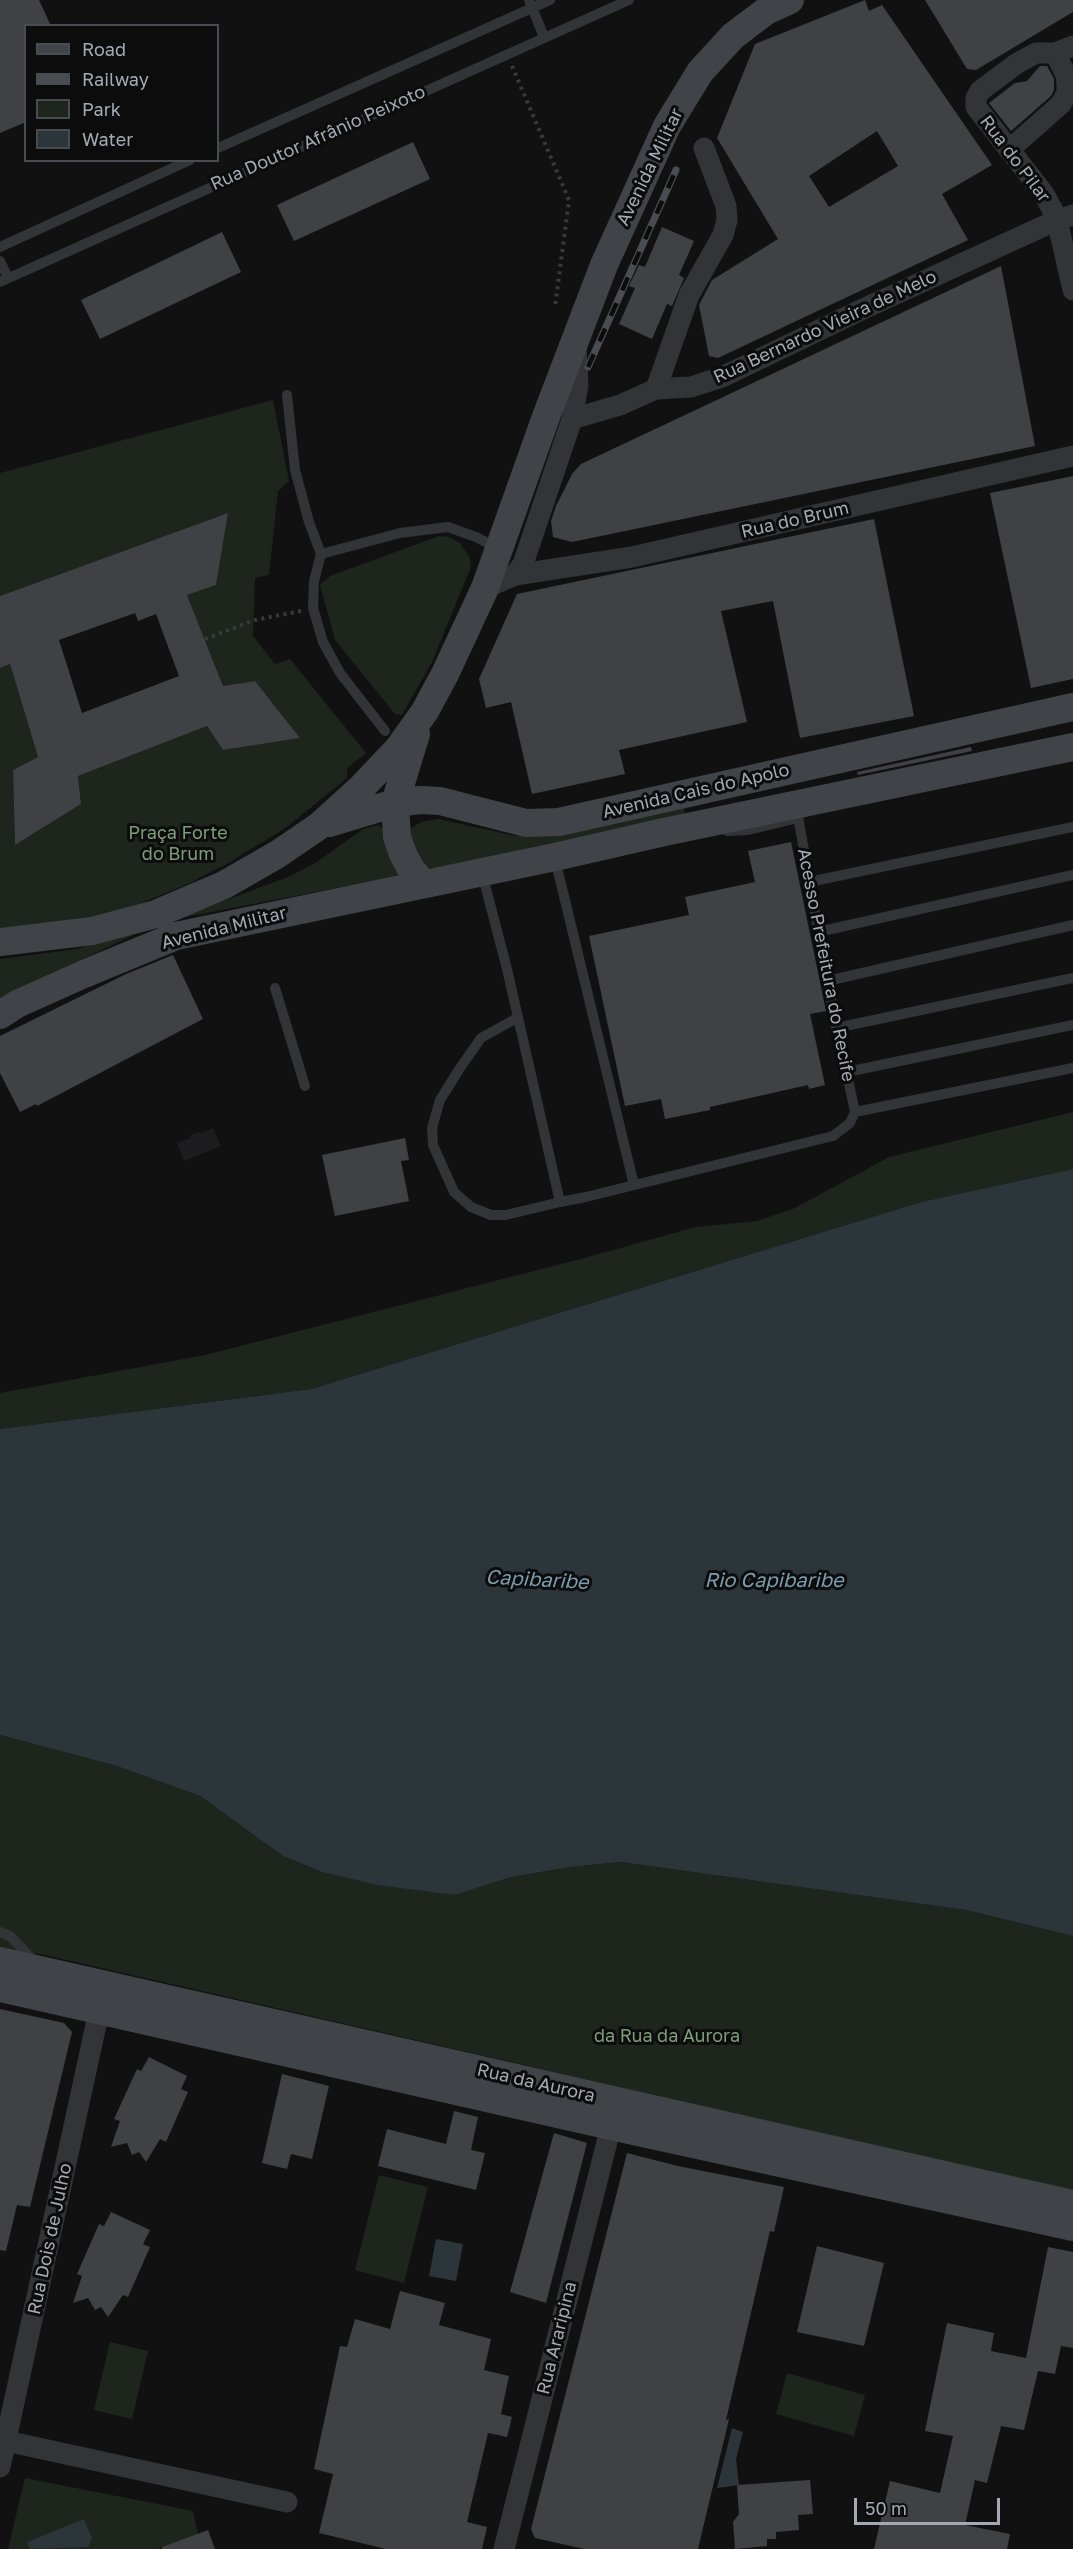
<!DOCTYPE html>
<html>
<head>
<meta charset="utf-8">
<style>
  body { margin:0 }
  #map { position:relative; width:1073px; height:2549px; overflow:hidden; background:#111112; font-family:"Golos Text",sans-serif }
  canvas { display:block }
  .legend { position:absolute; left:24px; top:24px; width:195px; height:138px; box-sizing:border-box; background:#0c0c0d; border:2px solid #484b4f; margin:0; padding:8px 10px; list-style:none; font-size:18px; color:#a3aab3 }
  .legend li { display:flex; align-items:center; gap:12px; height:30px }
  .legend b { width:30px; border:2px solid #484b4f }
  .scale { position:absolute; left:854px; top:2498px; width:146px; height:27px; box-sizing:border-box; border:3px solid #a3aab3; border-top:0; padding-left:8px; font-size:18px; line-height:21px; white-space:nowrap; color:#a3aab3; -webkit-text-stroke:4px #0c0c0d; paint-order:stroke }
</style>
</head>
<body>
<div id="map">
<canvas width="1073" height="2549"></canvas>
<ul class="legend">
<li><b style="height:8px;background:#404347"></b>Road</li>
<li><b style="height:8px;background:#494c50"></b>Railway</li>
<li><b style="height:16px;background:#1d251d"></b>Park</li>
<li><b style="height:16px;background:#2b353a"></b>Water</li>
</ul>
<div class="scale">50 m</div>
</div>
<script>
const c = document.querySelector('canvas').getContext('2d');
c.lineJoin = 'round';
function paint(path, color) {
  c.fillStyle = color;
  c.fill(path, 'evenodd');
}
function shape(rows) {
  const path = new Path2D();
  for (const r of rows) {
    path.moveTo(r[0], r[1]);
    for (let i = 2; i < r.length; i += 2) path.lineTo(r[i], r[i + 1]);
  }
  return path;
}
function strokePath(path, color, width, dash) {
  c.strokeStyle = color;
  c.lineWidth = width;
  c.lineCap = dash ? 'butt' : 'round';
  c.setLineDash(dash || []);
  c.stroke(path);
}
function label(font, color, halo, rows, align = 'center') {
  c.font = font + ' "Golos Text",sans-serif';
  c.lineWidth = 6;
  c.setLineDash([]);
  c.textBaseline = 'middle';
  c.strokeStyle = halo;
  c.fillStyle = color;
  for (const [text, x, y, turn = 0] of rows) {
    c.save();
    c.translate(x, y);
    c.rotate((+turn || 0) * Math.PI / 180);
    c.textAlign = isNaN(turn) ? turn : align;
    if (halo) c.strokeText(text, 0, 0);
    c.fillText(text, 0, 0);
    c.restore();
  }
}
paint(shape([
  [213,1128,221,1146,184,1161,177,1143,191,1138,190,1135,200,1132,201,1134]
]), '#1d1d1f');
paint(shape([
  [273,400,289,481,278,491,269,575,255,578,253,636,275,664,290,659,366,753,347,768,347,778,287,827,230,862,190,883,135,906,89,920,0,929,0,667,10,664,38,757,13,770,15,845,81,804,78,776,207,726,223,750,300,738,255,681,223,686,187,595,216,584,228,513,0,596,0,473],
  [439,536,449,537,460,543,470,558,471,567,432,662,402,715,395,714,335,640,320,585,330,576],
  [684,805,685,816,439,868,431,868,418,862,409,830,421,822,438,819,516,836,578,828],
  [378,825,385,830,399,876,175,919,148,928,0,999,0,959,77,949,194,912,288,877,317,862,363,829],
  [1073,1112,1073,1169,921,1202,311,1389,0,1429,0,1393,205,1355,577,1260,696,1227,757,1221,795,1208,889,1157],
  [0,1735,117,1766,200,1796,283,1856,322,1872,455,1895,511,1877,570,1867,621,1862,966,1910,1073,1936,1073,2191,45,1955,0,1947],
  [379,2175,428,2187,404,2283,355,2270],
  [110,2342,148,2351,132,2419,94,2410],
  [787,2373,865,2395,854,2436,776,2414],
  [25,2478,193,2511,198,2534,157,2549,8,2549]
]), '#1d251d');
paint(shape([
  [1073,1169,1073,1936,966,1910,621,1862,570,1867,511,1877,455,1895,378,1885,322,1872,283,1856,200,1796,117,1766,0,1735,0,1429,311,1389,921,1202],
  [436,2239,463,2244,456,2281,429,2276],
  [732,2428,743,2432,736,2459,739,2485,717,2488],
  [84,2519,92,2538,88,2547,30,2549,27,2542]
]), '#2b353a');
paint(shape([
  [0,0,39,0,51,26,26,26,26,122,0,133],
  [865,0,869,11,882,5,992,165,942,194,968,240,718,358,709,356,699,305,712,280,778,239,717,138,755,44],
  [877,131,898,166,829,207,809,176],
  [925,0,1073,0,1073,12,976,70,967,69],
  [1040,66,1047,66,1054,79,1054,90,1051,96,1011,131,989,103,1015,83,1027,81],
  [413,142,430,179,294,241,277,205],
  [662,227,694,241,679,275,684,278,672,306,667,304,652,339,619,324,635,288,629,286,639,265,645,267],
  [222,232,241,272,100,339,81,300],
  [1001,266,1035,446,572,542,553,537,551,521,556,506,572,474,581,464],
  [1073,476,1073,679,1031,688,990,493],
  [228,513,216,585,187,595,223,686,255,681,300,738,223,750,207,726,78,776,81,804,15,845,13,770,38,757,10,664,0,668,0,596],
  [135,613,138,621,156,614,179,676,82,713,59,640],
  [874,519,914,716,800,738,773,601,721,611,747,722,619,750,625,774,532,794,511,702,486,708,479,679,517,594],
  [971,747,972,751,858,775,857,772],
  [791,842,826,1011,810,1014,825,1085,809,1089,808,1085,710,1107,710,1110,665,1119,661,1099,625,1106,589,936,689,915,685,897,755,882,748,851],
  [173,955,203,1019,37,1106,36,1104,20,1112,0,1073,0,1036,126,974],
  [405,1138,409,1160,401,1161,409,1201,335,1216,322,1155],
  [0,2009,64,2023,72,2032,30,2207,17,2205,6,2251,0,2250],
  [149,2057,187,2076,181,2089,188,2092,166,2142,160,2139,146,2162,139,2152,132,2155,127,2143,111,2147,120,2121,114,2119,137,2069,141,2071],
  [282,2074,329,2086,312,2159,291,2154,287,2169,262,2163],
  [454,2111,478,2117,471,2150,485,2153,476,2190,378,2166,387,2129,446,2144],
  [554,2133,587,2143,546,2303,510,2292],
  [627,2153,678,2166,784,2187,774,2232,770,2231,726,2420,729,2419,698,2549,584,2549,535,2538,531,2529],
  [111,2212,150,2230,143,2244,150,2247,128,2297,123,2295,108,2317,101,2307,95,2310,88,2298,73,2303,82,2276,77,2274,99,2224,104,2226],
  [817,2246,884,2263,864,2346,797,2332],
  [1048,2247,1073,2252,1073,2348,1061,2346,1055,2374,1038,2371,1024,2430,1001,2426,987,2483,975,2480,965,2525,1010,2534,1007,2549,874,2549,890,2481,940,2493,953,2436,925,2431,947,2323,994,2333,991,2351,1026,2358],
  [400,2291,445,2303,439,2325,491,2339,484,2370,509,2376,501,2414,512,2417,507,2437,488,2433,467,2522,487,2527,482,2549,386,2549,319,2533,333,2474,314,2469,340,2346,347,2347,355,2319,390,2329],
  [810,2480,813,2514,798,2515,799,2530,776,2532,776,2539,767,2539,767,2546,735,2549,733,2522,739,2514,737,2485],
  [208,2530,215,2549,162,2549,162,2547]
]), '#404145');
strokePath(shape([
  [512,66,569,200,555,307],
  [205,639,255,620,301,611]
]), '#383b3e', 4, [3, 4.5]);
strokePath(shape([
  [529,0,544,37],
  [218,148,550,0],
  [0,247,190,160],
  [0,261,8,278],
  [0,282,629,0],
  [287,395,295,470,309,522,321,554,314,581,313,608,323,642,340,673,385,731],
  [321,554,400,533,448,527,476,537,497,548],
  [727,831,748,830,794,819],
  [555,859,634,1185],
  [482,873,507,969,560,1202,586,1197,833,1136,850,1123,855,1112,827,981,796,805],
  [809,882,1073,827],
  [818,932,1073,875],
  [827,981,1073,925],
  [275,988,305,1086],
  [517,1018,481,1038,460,1068,440,1100,432,1128,433,1145,454,1192,471,1207,491,1215,506,1215,560,1202],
  [836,1028,1073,978],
  [847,1072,1073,1025],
  [855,1112,1073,1068],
  [0,1932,10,1936,36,1963]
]), '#323437', 10);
strokePath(shape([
  [1055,53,1036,53,1016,64,980,91,976,98,976,107,1044,194,1053,211,1057,220,1073,290],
  [1009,150,1061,104,1067,93,1067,84,1066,75,1055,53,1073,46],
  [656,389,689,295,723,235,727,220,726,206,704,148],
  [572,419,620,405,656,389,691,387,722,377,863,309,1057,220,1073,215],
  [515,575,523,564,572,419,578,385,576,346],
  [485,588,515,575,632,557,1073,456],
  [6,2441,287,2502],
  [0,2467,99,2011],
  [504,2549,611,2126]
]), '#323437', 21);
strokePath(shape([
  [416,734,395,803,397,837,403,854,412,871,424,883],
  [329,823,395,803,421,800,440,801,526,823,559,822,1073,707],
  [0,942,92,931,156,914,224,885,278,854,319,826,362,787,398,749,425,711,445,674,485,588,547,414,604,265,667,126,700,72,733,36,766,11,790,0],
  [0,1015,17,1004,84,974,176,936,555,857,664,832,1073,747],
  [0,1961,1073,2204],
  [0,1988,611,2126,1073,2227]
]), '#404347', 28);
const rail = shape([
  [588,367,676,170]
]);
strokePath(rail, '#494c50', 7);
strokePath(rail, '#0c0c0d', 4.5, [14]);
label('18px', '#a3aab3', '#0c0c0d', [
  ["Rua Doutor Afrânio Peixoto",318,138,-24],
  ["Rua do Pilar",1015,159,53],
  ["Avenida Militar",650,167,-64],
  ["Rua Bernardo Vieira de Melo",825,327,-25],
  ["Rua do Brum",795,520,-13],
  ["Avenida Cais do Apolo",696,791,-13],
  ["Avenida Militar",224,928,-14],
  ["Acesso Prefeitura do Recife",826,965,79],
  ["Rua da Aurora",536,2083,13],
  ["Rua Dois de Julho",50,2239,-78],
  ["Rua Araripina",557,2338,-76]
]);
label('18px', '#7d9d7a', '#0c0c0d', [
  ["Praça Forte",178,833],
  ["do Brum",178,854],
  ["da Rua da Aurora",667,2036]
]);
label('italic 20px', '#7a9dad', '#0c0c0d', [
  ["Capibaribe",537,1580,3],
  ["Rio Capibaribe",774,1581]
]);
</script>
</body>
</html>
